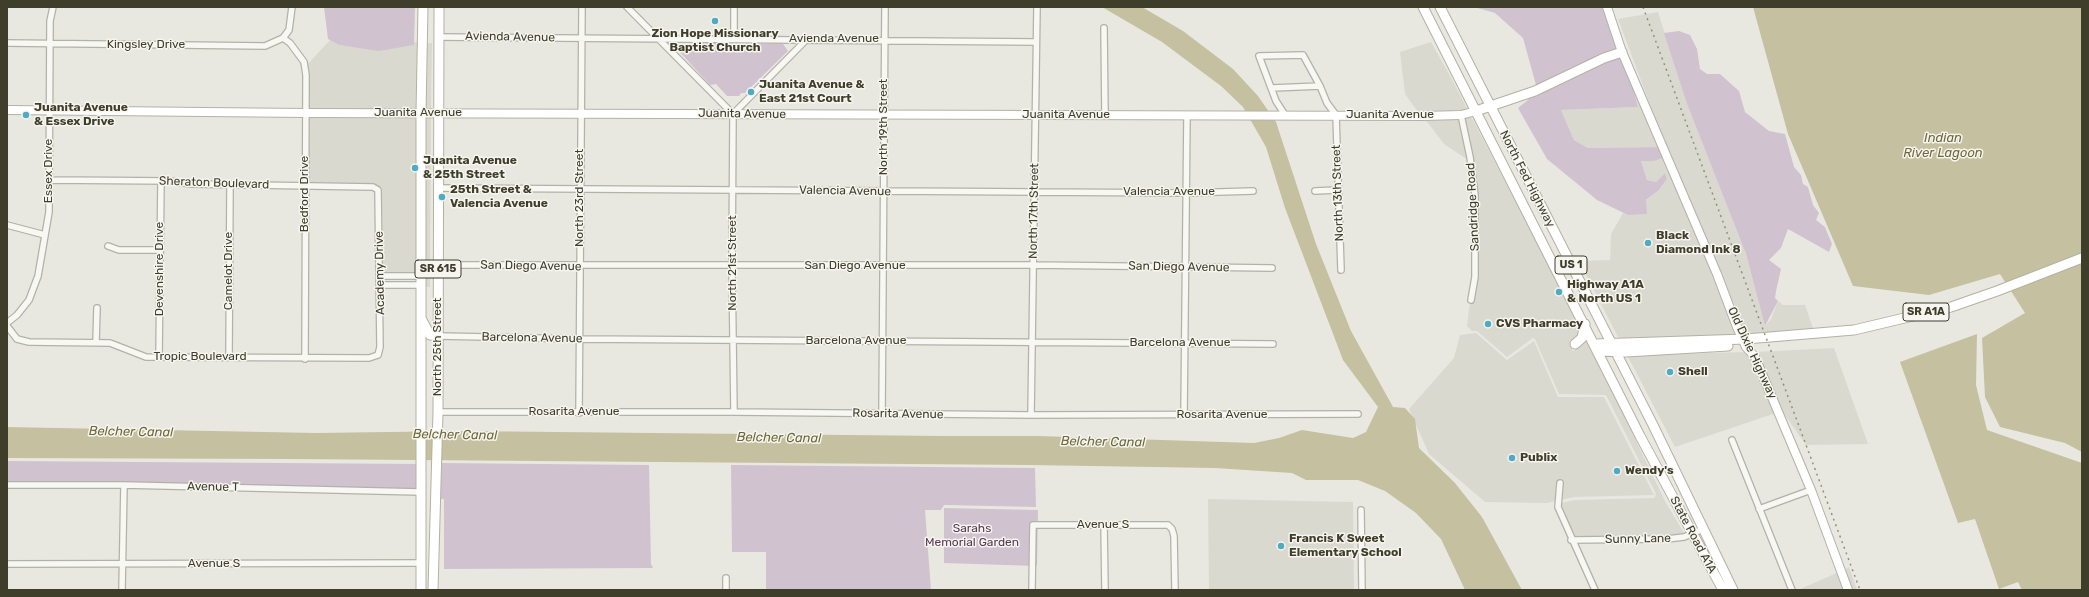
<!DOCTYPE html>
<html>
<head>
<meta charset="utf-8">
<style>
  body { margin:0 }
  #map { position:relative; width:2089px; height:597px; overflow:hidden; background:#e8e8e1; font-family:Rubik,sans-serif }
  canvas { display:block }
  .frame { position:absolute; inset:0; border:8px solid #3e3e2a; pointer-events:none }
</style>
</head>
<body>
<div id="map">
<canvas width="2089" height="597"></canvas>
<div class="frame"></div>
</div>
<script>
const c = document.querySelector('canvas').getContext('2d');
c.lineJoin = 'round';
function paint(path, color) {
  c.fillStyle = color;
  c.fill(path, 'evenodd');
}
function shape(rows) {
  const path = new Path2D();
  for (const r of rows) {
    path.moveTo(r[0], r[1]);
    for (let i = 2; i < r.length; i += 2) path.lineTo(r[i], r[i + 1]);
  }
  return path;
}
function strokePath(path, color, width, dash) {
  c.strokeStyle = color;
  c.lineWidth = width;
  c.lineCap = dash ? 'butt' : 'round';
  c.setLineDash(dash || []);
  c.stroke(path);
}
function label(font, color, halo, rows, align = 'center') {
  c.font = font + ' Rubik,sans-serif';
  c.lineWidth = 3;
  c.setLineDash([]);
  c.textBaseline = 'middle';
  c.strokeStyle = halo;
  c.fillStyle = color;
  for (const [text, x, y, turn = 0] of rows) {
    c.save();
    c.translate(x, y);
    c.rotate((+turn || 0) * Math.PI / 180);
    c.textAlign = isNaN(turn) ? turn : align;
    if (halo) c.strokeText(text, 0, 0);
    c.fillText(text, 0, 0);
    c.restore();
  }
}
paint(shape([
  [1658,12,1687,104,1746,254,1765,326,1771,319,1778,301,1783,305,1805,305,1815,334,1748,337,1742,326,1652,110,1618,19],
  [330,40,339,45,355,47,414,45,414,42,420,42,418,110,308,110,307,65],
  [1431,42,1449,74,1469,112,1418,112,1405,94,1400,52],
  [425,43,432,43,431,110,423,110],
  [1623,49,1742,337,1620,341,1579,261,1610,260,1611,234,1623,213,1628,215,1659,190,1667,179,1665,173,1656,182,1647,180,1641,161,1654,161,1660,147,1588,148,1574,140,1561,110,1638,107],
  [418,115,419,273,383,273,382,188,373,184,307,182,308,116],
  [423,115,431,115,430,287,424,287],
  [1458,118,1459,124,1468,160,1444,144,1425,119],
  [1463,118,1472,118,1582,330,1578,341,1571,346,1573,351,1582,345,1587,339,1665,501,1684,533,1677,536,1649,537,1573,537,1561,503,1575,500,1654,498,1656,494,1606,395,1559,394,1535,339,1533,338,1507,357,1477,331,1472,331,1467,326,1470,302,1473,303,1478,277,1478,248,1476,175],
  [1476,333,1507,360,1534,341,1558,397,1604,397,1654,495,1574,497,1547,503,1485,502,1429,454,1409,409,1454,358,1460,335],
  [1834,348,1868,444,1806,445,1782,411,1755,352],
  [1749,352,1776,413,1675,447,1627,355],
  [1208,499,1353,502,1354,590,1209,590],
  [1849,567,1857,590,1851,590,1844,570],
  [1839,572,1846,590,1798,590]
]), '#dad9cf');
paint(shape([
  [324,7,415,7,414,45,379,51,339,45,328,39],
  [1474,7,1608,7,1623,49,1638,107,1561,110,1574,140,1588,148,1660,147,1665,157,1654,161,1641,161,1647,180,1656,182,1665,173,1667,179,1659,190,1646,200,1647,214,1628,215,1597,200,1547,159,1518,108,1528,100,1536,85,1523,38,1495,13],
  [1679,31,1690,35,1697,49,1700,69,1707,74,1720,74,1739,91,1745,112,1769,131,1785,134,1794,167,1801,175,1803,184,1808,187,1813,205,1819,213,1816,220,1825,227,1832,244,1829,252,1788,229,1781,248,1769,260,1781,269,1776,291,1775,298,1778,301,1765,326,1746,254,1687,104,1664,33],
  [699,43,717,43,721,49,749,49,751,44,783,44,788,51,745,93,741,93,739,96,727,96,716,84,710,85,677,49,679,45],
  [7,461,418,464,417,489,121,482,7,482],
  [439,463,649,465,651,564,653,568,444,569,444,499,438,499],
  [731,465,1035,468,1036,507,944,505,941,510,925,510,931,590,766,590,766,552,732,552],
  [944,508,1038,510,1037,566,944,563]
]), '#d1c2d0');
paint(shape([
  [1102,7,1142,7,1183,31,1233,69,1258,96,1276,122,1316,244,1351,331,1393,407,1405,408,1415,419,1419,448,1455,483,1482,517,1522,590,1465,590,1441,539,1416,513,1385,491,1358,480,1306,480,1292,473,1215,468,1029,465,293,459,7,458,7,427,316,433,461,431,944,436,1038,436,1254,443,1279,438,1302,430,1353,438,1366,432,1378,407,1343,360,1285,208,1266,147,1243,107,1221,86,1162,42],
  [1753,7,2082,7,2082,452,2065,443,2000,427,1985,397,1982,338,2025,313,2000,274,1929,295,1853,286,1788,134],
  [1977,334,1976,385,1987,430,2082,463,2082,590,2022,590,2018,582,1999,589,1975,519,1958,523,1900,362]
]), '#c5c09f');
const street = shape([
  [627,7,733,114],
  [1104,28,1105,115],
  [439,37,1036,42],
  [283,38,290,43,304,62,306,75,305,359],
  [283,38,289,30,292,7],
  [734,38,734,7],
  [7,43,265,46,283,38],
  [1272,88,1320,86],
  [733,114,732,266,734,412],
  [733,114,807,39],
  [1285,115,1276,101,1259,56,1303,55,1320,86,1327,103,1336,115,1341,270],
  [1461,115,1470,157,1475,195,1475,277,1471,300],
  [437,188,1185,193,1253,191],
  [1315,191,1337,190],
  [7,225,45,235],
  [108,246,119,250,160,250],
  [438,265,1033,265,1272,268],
  [381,276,421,276],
  [380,285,421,285],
  [7,323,17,315,29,300,38,276,49,212,50,21,53,7],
  [7,326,17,339,29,342,110,343,146,357,369,358,378,355,380,347,378,190,373,187,191,184,170,181,50,180],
  [439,336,580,339,1273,344],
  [96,342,97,308],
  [159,357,161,180],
  [229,357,230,184],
  [438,412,734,412,1031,415,1358,414],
  [579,413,582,7],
  [882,414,885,7],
  [1031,415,1037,7],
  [1184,415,1187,115],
  [1732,440,1792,590],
  [1560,483,1558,507,1595,590],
  [7,485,124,485,420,492],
  [1759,509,1811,490],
  [1361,510,1362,590],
  [1104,525,1105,590],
  [1571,540,1667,539,1684,537,1703,529],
  [7,564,421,563],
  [726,578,726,590],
  [122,590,124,485],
  [1032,590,1033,525,1168,525,1172,529,1174,536,1175,590]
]);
const secondary = shape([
  [1607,7,1622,52,1717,274,1737,327,1746,347,1755,357,1811,490,1848,590],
  [7,110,305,113,1423,116,1461,115,1476,111]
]);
const primary = shape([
  [1423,7,1640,436,1723,590],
  [1440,7,1653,425,1733,590],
  [1476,111,1535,91,1604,58,1622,52],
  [422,320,430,335,439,336],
  [1575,344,1582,338,1585,324],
  [1595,344,1746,339,1854,330,1951,307,1997,291,2082,258],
  [1599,351,1626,352,1728,346],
  [421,590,421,113,423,7],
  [433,590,438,412,439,7]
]);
strokePath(street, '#b2b2a6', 8);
strokePath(secondary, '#b2b2a6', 10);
strokePath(primary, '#b3b2a1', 11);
strokePath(street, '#f7f7f3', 5.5);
strokePath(secondary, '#fff', 8);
strokePath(primary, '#fff', 9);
strokePath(shape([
  [1643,7,1860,590]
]), '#90907b', 1.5, [2, 4]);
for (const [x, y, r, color] of [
  [715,21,4,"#50abc2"],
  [751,92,4,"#50abc2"],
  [26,115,4,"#50abc2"],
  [415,168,4,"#50abc2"],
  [442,197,4,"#50abc2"],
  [1648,243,4,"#50abc2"],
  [1559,292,4,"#50abc2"],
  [1488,324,4,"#50abc2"],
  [1670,372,4,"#50abc2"],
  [1512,458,4,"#50abc2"],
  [1617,471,4,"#50abc2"],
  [1281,546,4,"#50abc2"]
]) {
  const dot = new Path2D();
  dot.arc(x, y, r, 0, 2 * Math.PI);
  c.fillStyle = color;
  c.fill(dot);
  strokePath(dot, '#f6f5f0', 1.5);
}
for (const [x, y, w] of [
  [1571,265,32],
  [438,269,46],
  [1926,312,46]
]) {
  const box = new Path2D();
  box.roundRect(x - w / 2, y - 9, w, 18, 3);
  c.fillStyle = '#f6f5f0';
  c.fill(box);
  strokePath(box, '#3e3e2a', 1);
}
label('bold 11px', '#3e3e2a', null, [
  ["US 1",1571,265],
  ["SR 615",438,269],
  ["SR A1A",1926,312]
]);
label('bold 12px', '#3e3e2a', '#f6f5f0', [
  ["Zion Hope Missionary",715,34,"center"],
  ["Baptist Church",715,48,"center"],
  ["Juanita Avenue &",759,85],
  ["East 21st Court",759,99],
  ["Juanita Avenue",34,108],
  ["& Essex Drive",34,122],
  ["Juanita Avenue",423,161],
  ["& 25th Street",423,175],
  ["25th Street &",450,190],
  ["Valencia Avenue",450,204],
  ["Black",1656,236],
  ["Diamond Ink 8",1656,250],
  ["Highway A1A",1567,285],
  ["& North US 1",1567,299],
  ["CVS Pharmacy",1496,324],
  ["Shell",1678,372],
  ["Publix",1520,458],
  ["Wendy's",1625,471],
  ["Francis K Sweet",1289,539],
  ["Elementary School",1289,553]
], 'left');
label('12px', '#3e3e2a', '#f6f5f0', [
  ["Avienda Avenue",510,37,1],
  ["Avienda Avenue",834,39],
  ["Kingsley Drive",146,45],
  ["Juanita Avenue",418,113],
  ["Juanita Avenue",742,114,1],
  ["Juanita Avenue",1066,115],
  ["Juanita Avenue",1390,115],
  ["North 19th Street",884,127,-90],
  ["Essex Drive",49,171,-90],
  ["North Fed Highway",1527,179,63],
  ["Sheraton Boulevard",214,183,2],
  ["Valencia Avenue",845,191,1],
  ["Valencia Avenue",1169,192],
  ["North 13th Street",1338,193,-92],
  ["Bedford Drive",305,194,-90],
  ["North 23rd Street",580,198,-90],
  ["Sandridge Road",1473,207,-93],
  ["North 17th Street",1034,211,-89],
  ["North 21st Street",733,263,-90],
  ["San Diego Avenue",531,266,1],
  ["San Diego Avenue",855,266],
  ["San Diego Avenue",1179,267,1],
  ["Devenshire Drive",160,269,-90],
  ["Camelot Drive",229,271,-90],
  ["Academy Drive",380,273,-91],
  ["Barcelona Avenue",532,338,1],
  ["Barcelona Avenue",856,341],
  ["Barcelona Avenue",1180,343],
  ["North 25th Street",438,347,-90],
  ["Old Dixie Highway",1752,353,65],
  ["Tropic Boulevard",200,357],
  ["Rosarita Avenue",574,412],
  ["Rosarita Avenue",898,414,1],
  ["Rosarita Avenue",1222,415],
  ["Avenue T",213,487,1],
  ["Avenue S",1103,525],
  ["State Road A1A",1693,535,62],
  ["Sunny Lane",1638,539,-1],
  ["Avenue S",214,564]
]);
label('12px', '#593953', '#f6f5f0', [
  ["Sarahs",972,529],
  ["Memorial Garden",972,543]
]);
label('italic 13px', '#6e6938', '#f6f5f0', [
  ["Indian",1943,138],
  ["River Lagoon",1943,153],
  ["Belcher Canal",131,432,1],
  ["Belcher Canal",455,435,1],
  ["Belcher Canal",779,438,1],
  ["Belcher Canal",1103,442,1]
]);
</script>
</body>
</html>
